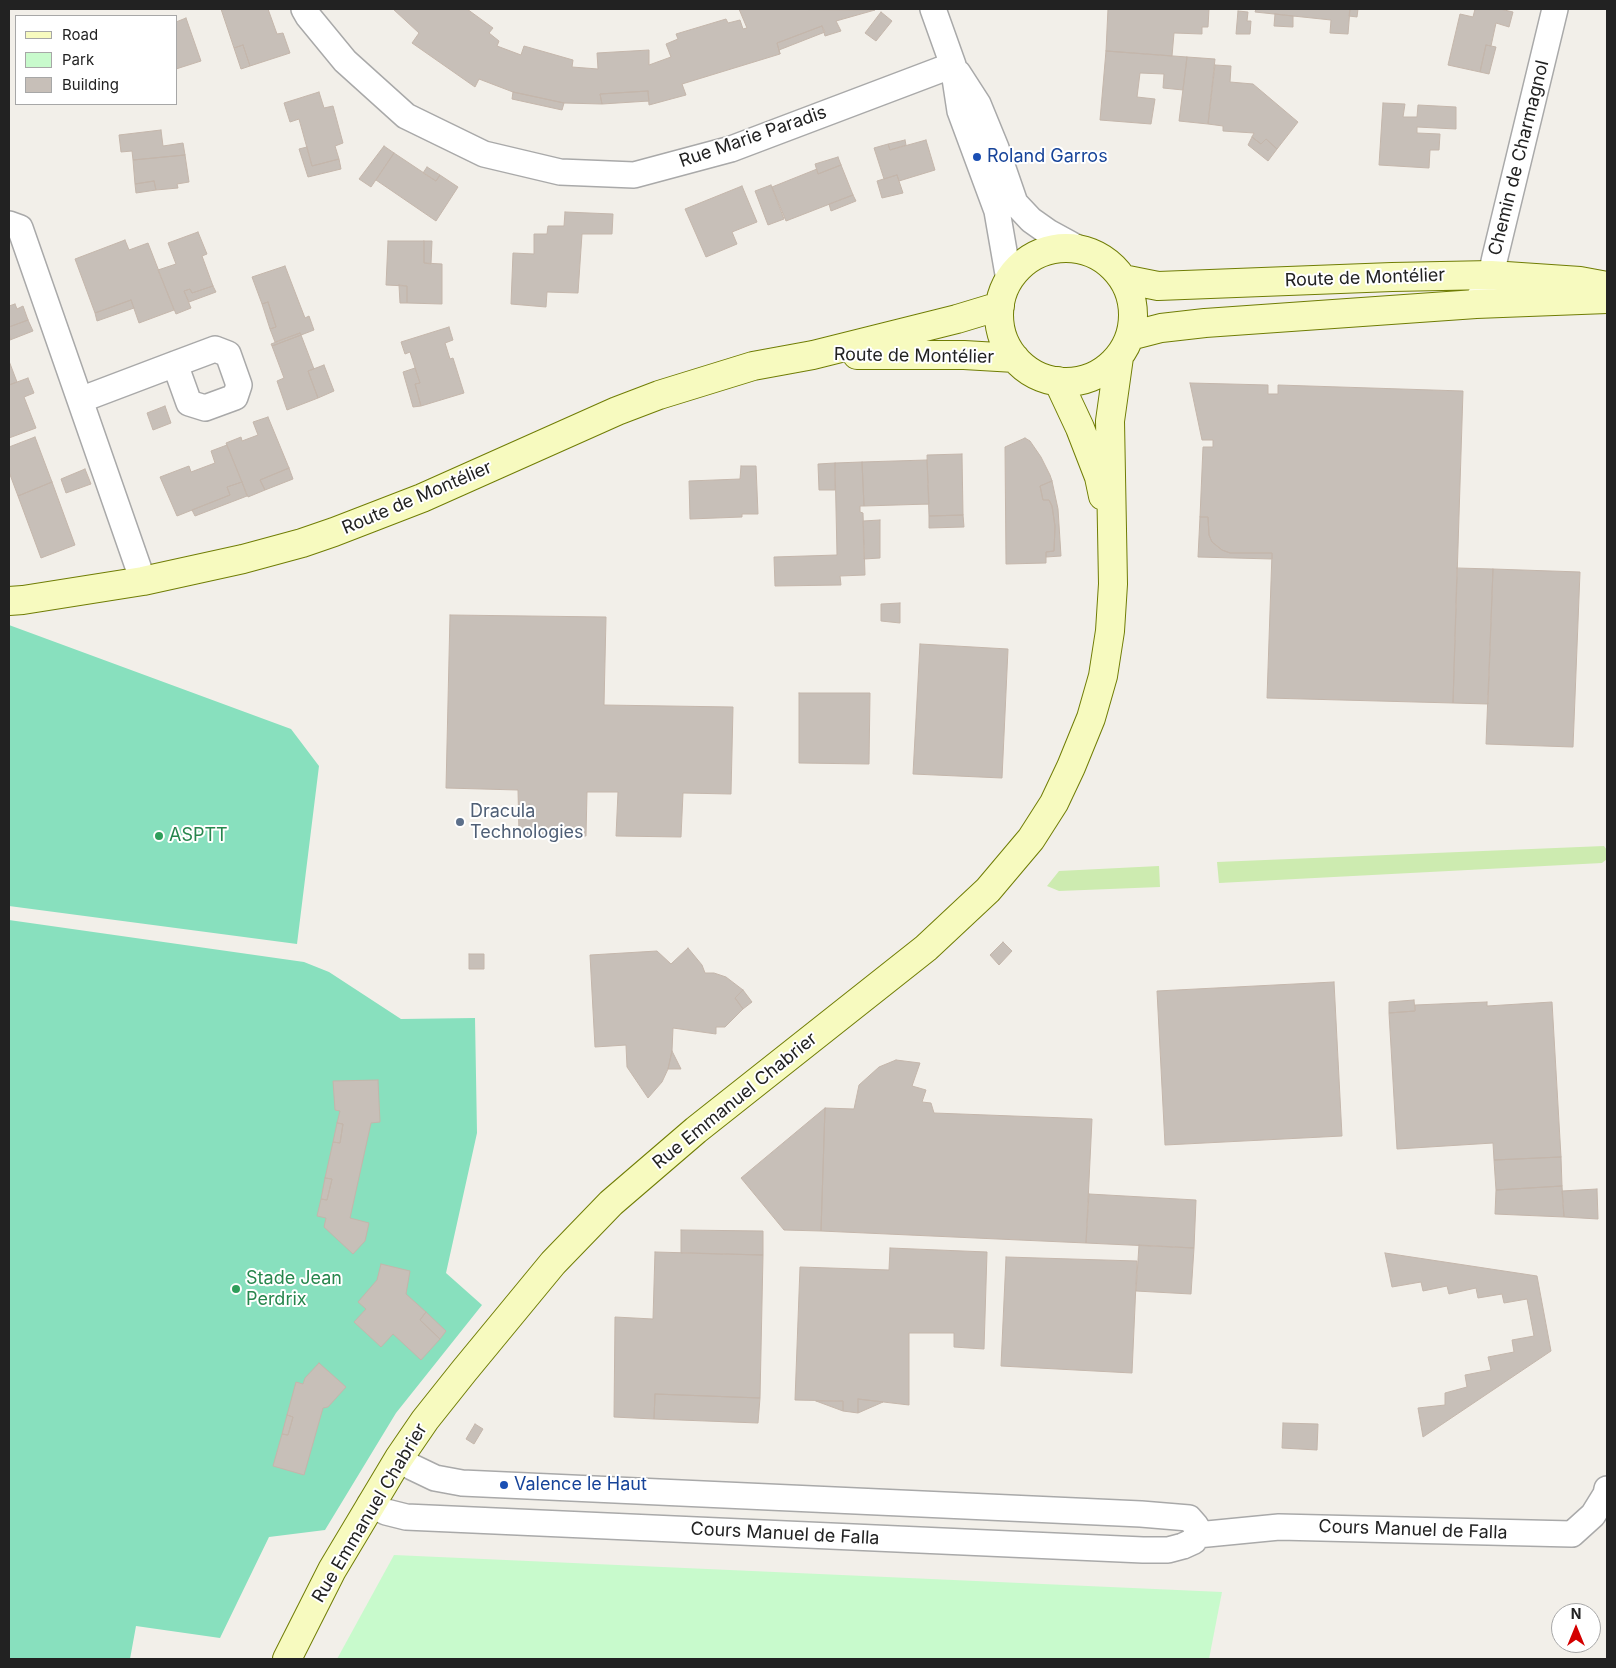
<!DOCTYPE html>
<html>
<head>
<meta charset="utf-8">
<style>
  body { margin:0 }
  #map { position:relative; width:1616px; height:1668px; overflow:hidden; background:#f2efe9; font-family:Inter,sans-serif }
  canvas { display:block }
  .frame { position:absolute; inset:0; border:10px solid #222; pointer-events:none }
  .legend { position:absolute; left:15px; top:15px; width:162px; height:90px; box-sizing:border-box; background:#fff; border:1px solid #a7a7a7; margin:0; padding:6px 9px; list-style:none; font-size:15px; color:#222 }
  .legend li { display:flex; align-items:center; gap:10px; height:25px }
  .legend b { width:25px; border:1px solid #a7a7a7 }
  .north { position:absolute; left:1551px; top:1603px; width:50px; height:50px; box-sizing:border-box; background:#fff; border:1px solid #a7a7a7; border-radius:50%; rotate:0deg; font-size:14px; font-weight:700; line-height:20px; text-align:center; color:#222 }
  .north::after { content:''; display:block; margin:auto; width:18px; height:22px; background:#d40000; clip-path:polygon(50% 0,100% 100%,50% 72%,0 100%) }
</style>
</head>
<body>
<div id="map">
<canvas width="1616" height="1668"></canvas>
<div class="frame"></div>
<ul class="legend">
<li><b style="height:6px;background:#f7fabf"></b>Road</li>
<li><b style="height:14px;background:#c8facc"></b>Park</li>
<li><b style="height:14px;background:#c7bfb8"></b>Building</li>
</ul>
<div class="north">N</div>
</div>
<script>
const c = document.querySelector('canvas').getContext('2d');
c.lineJoin = 'round';
function paint(path, color) {
  c.fillStyle = color;
  c.fill(path, 'evenodd');
}
function shape(rows) {
  const path = new Path2D();
  for (const r of rows) {
    if (r.length === 3) {
      path.moveTo(r[0] + r[2], r[1]);
      path.arc(r[0], r[1], r[2], 0, 2 * Math.PI);
      continue;
    }
    path.moveTo(r[0], r[1]);
    for (let i = 2; i < r.length; i += 2) path.lineTo(r[i], r[i + 1]);
  }
  return path;
}
function strokePath(path, color, width, dash) {
  c.strokeStyle = color;
  c.lineWidth = width;
  c.lineCap = dash ? 'butt' : 'round';
  c.setLineDash(dash || []);
  c.stroke(path);
}
function label(font, color, halo, rows, align = 'center') {
  c.font = font + ' Inter,sans-serif';
  c.lineWidth = 4;
  c.setLineDash([]);
  c.textBaseline = 'middle';
  c.strokeStyle = halo;
  c.fillStyle = color;
  for (const [text, x, y, turn = 0] of rows) {
    c.save();
    c.translate(x, y);
    c.rotate((+turn || 0) * Math.PI / 180);
    c.textAlign = isNaN(turn) ? turn : align;
    if (halo) c.strokeText(text, 0, 0);
    c.fillText(text, 0, 0);
    c.restore();
  }
}
paint(shape([
  [1604,846,1607,850,1607,859,1602,863,1219,883,1217,862],
  [1159,866,1160,887,1059,891,1047,886,1059,871]
]), '#cdebb0');
paint(shape([
  [394,1555,1222,1592,1209,1659,337,1659]
]), '#c8facc');
paint(shape([
  [9,625,291,729,319,766,297,944,9,906],
  [9,920,304,962,329,972,401,1019,475,1018,477,1133,446,1273,482,1305,396,1413,325,1530,269,1537,220,1638,136,1626,130,1659,9,1659]
]), '#88e0be');
const building = shape([
  [221,9,268,9,277,34,283,33,290,53,250,66,243,45,234,48,221,9],
  [393,9,467,9,493,28,489,33,499,41,497,46,521,55,524,46,573,60,572,67,598,69,597,53,649,50,649,65,671,57,666,44,678,39,676,34,726,19,728,23,740,20,743,29,747,28,739,9,875,10,836,21,841,31,825,36,822,26,777,43,780,54,682,84,686,95,649,105,648,91,600,94,602,104,564,103,513,92,479,79,475,87,412,43,419,33,393,9],
  [1108,9,1209,9,1208,27,1202,27,1202,34,1174,33,1172,56,1106,51,1108,9],
  [1256,9,1350,9,1348,34,1330,33,1331,20,1255,12,1256,9],
  [1350,9,1358,9,1357,17,1349,16,1350,9],
  [1475,9,1500,9,1513,12,1509,27,1496,23,1491,46,1486,45,1480,72,1448,65,1460,14,1473,17,1475,9],
  [1238,11,1248,12,1247,21,1251,21,1250,34,1236,34,1238,11],
  [881,12,892,21,876,41,865,33,881,12],
  [1275,14,1293,16,1293,27,1274,26,1275,14],
  [186,18,201,61,176,69,176,22,186,18],
  [822,26,825,32,779,50,780,54,777,43,822,26],
  [243,45,250,66,241,69,234,48,243,45],
  [1486,45,1496,47,1489,74,1480,72,1486,45],
  [1106,51,1187,57,1183,90,1163,88,1164,74,1140,73,1137,97,1155,99,1151,124,1100,120,1106,51],
  [1187,57,1215,59,1208,124,1179,121,1187,57],
  [1215,65,1231,66,1230,82,1253,84,1298,122,1277,149,1266,139,1261,144,1252,137,1254,133,1223,131,1223,126,1208,124,1215,65],
  [648,91,649,101,602,104,600,94,648,91],
  [319,92,324,108,333,106,343,143,335,146,339,159,312,166,299,119,290,122,284,103,319,92],
  [513,92,564,103,562,110,512,99,513,92],
  [1383,103,1405,104,1403,117,1417,117,1418,105,1456,107,1456,129,1417,127,1417,133,1440,134,1439,150,1430,150,1429,168,1379,165,1383,103],
  [161,130,163,146,183,143,185,155,133,160,132,151,121,152,119,135,161,130],
  [1252,137,1261,144,1266,139,1277,149,1268,161,1248,145,1252,137],
  [905,140,906,145,890,150,888,144,905,140],
  [926,140,935,170,899,181,897,175,884,179,874,148,888,144,890,150,926,140],
  [384,146,394,153,371,187,359,179,384,146],
  [307,147,312,166,339,159,341,169,308,177,299,149,307,147],
  [394,153,436,181,440,175,458,187,436,221,376,180,394,153],
  [185,155,189,182,177,184,178,188,156,190,154,181,135,184,133,160,185,155],
  [838,157,841,165,818,174,815,164,838,157],
  [841,165,853,195,786,221,772,187,817,169,818,174,841,165],
  [427,167,440,175,436,181,423,173,427,167],
  [897,175,903,193,882,198,877,181,897,175],
  [154,181,156,190,136,193,135,184,154,181],
  [771,185,784,219,768,225,755,191,771,185],
  [742,186,757,222,732,232,737,244,706,257,685,209,742,186],
  [853,195,856,201,831,211,829,204,853,195],
  [565,212,613,214,612,234,582,234,578,293,547,292,546,307,511,304,513,253,534,254,534,234,547,234,548,226,564,226,565,212],
  [198,232,207,254,202,256,213,286,192,293,190,289,184,291,191,308,176,314,158,270,176,264,168,243,198,232],
  [125,240,129,250,148,243,174,310,139,323,131,300,95,313,75,259,125,240],
  [388,241,424,241,424,263,442,264,442,304,407,303,407,286,386,285,388,241],
  [424,241,432,241,431,264,424,263,424,241],
  [285,266,305,318,309,316,314,330,301,335,300,333,275,342,270,329,276,327,268,302,262,304,252,277,285,266],
  [399,285,407,286,407,303,400,303,399,285],
  [213,286,216,292,189,302,184,291,190,289,192,293,213,286],
  [131,300,134,308,97,321,95,313,131,300],
  [268,302,276,327,270,329,262,304,268,302],
  [15,304,17,309,23,306,28,320,9,327,9,306,15,304],
  [28,320,33,331,10,340,9,327,28,320],
  [449,327,453,340,445,343,450,359,453,358,464,393,421,406,415,384,420,383,410,352,405,354,401,342,449,327],
  [300,333,301,335,272,346,271,344,300,333],
  [301,335,314,369,308,371,318,398,287,410,277,381,284,378,272,346,301,335],
  [9,361,17,382,9,385,9,361],
  [324,365,334,391,318,398,308,371,324,365],
  [415,368,420,383,415,384,421,406,413,407,403,372,415,368],
  [28,378,34,393,24,397,36,428,9,438,9,385,28,378],
  [1190,383,1268,385,1268,394,1278,394,1278,385,1463,391,1453,703,1267,698,1272,553,1230,553,1222,550,1212,542,1209,535,1208,517,1200,517,1203,447,1213,447,1213,440,1202,440,1190,383],
  [165,406,171,423,153,430,147,413,165,406],
  [268,417,289,468,260,480,265,490,248,497,226,443,241,437,242,441,258,435,253,422,268,417],
  [35,437,52,482,18,496,9,472,9,447,35,437],
  [1025,438,1030,441,1041,457,1050,475,1052,481,1040,486,1043,500,1049,500,1052,506,1055,526,1054,551,1046,552,1046,563,1006,564,1005,447,1025,438],
  [227,445,242,482,227,487,230,495,177,516,160,477,189,466,191,472,215,463,211,451,227,445],
  [962,454,963,515,929,516,927,455,962,454],
  [927,460,929,504,864,506,862,462,927,460],
  [862,462,864,506,860,506,860,512,863,513,865,575,840,576,841,585,775,586,774,557,837,555,835,463,862,462],
  [835,463,835,490,819,490,818,464,835,463],
  [741,466,756,466,758,514,742,514,742,517,690,519,689,481,740,479,741,466],
  [289,468,293,479,265,490,260,480,289,468],
  [85,469,91,484,66,493,61,479,85,469],
  [1052,481,1058,509,1061,556,1046,557,1046,552,1054,551,1055,526,1052,506,1049,500,1043,500,1040,486,1052,481],
  [52,482,75,545,41,558,18,496,52,482],
  [242,482,247,496,195,516,192,510,230,495,227,487,242,482],
  [963,515,964,527,929,528,929,516,963,515],
  [1200,517,1208,517,1209,535,1212,542,1222,550,1230,553,1272,553,1272,559,1198,557,1200,517],
  [880,520,880,558,864,559,863,521,880,520],
  [1457,568,1493,569,1488,704,1453,703,1457,568],
  [1493,569,1580,572,1573,747,1486,744,1493,569],
  [900,603,900,623,881,621,881,604,900,603],
  [450,615,606,617,604,705,733,707,731,794,683,793,681,837,616,836,618,792,587,792,586,836,519,835,518,790,446,788,450,615],
  [920,644,1008,649,1002,778,913,774,920,644],
  [799,693,870,693,869,764,799,763,799,693],
  [1003,942,1012,951,999,965,990,955,1003,942],
  [688,948,702,965,705,973,714,973,726,977,743,990,735,998,743,1009,725,1027,716,1027,716,1034,673,1028,672,1051,668,1069,662,1082,648,1098,627,1067,626,1045,595,1047,590,955,657,951,671,964,688,948],
  [469,954,484,954,484,969,469,969,469,954],
  [1334,982,1342,1136,1165,1145,1157,991,1334,982],
  [743,990,752,1002,743,1009,735,998,743,990],
  [1414,1000,1415,1011,1389,1013,1389,1002,1414,1000],
  [1487,1002,1487,1006,1552,1002,1561,1157,1494,1160,1493,1143,1397,1149,1389,1013,1415,1011,1415,1005,1487,1002],
  [672,1051,681,1069,668,1069,672,1051],
  [896,1060,920,1063,912,1086,926,1090,922,1102,931,1103,934,1113,1092,1119,1086,1243,821,1231,825,1108,854,1109,859,1085,879,1067,896,1060],
  [378,1080,380,1122,371,1123,350,1218,369,1223,365,1241,353,1254,324,1227,326,1218,317,1216,321,1199,327,1200,332,1179,325,1178,333,1142,340,1143,343,1124,337,1123,340,1111,335,1110,333,1081,378,1080],
  [825,1108,821,1231,784,1230,741,1178,825,1108],
  [337,1123,343,1124,340,1143,333,1142,337,1123],
  [1561,1157,1562,1186,1496,1190,1494,1160,1561,1157],
  [325,1178,332,1179,327,1200,321,1199,325,1178],
  [1562,1186,1564,1217,1495,1214,1496,1190,1562,1186],
  [1597,1189,1598,1219,1564,1217,1562,1191,1597,1189],
  [1089,1194,1196,1200,1194,1248,1086,1243,1089,1194],
  [681,1230,763,1231,763,1255,681,1253,681,1230],
  [1139,1245,1194,1248,1191,1294,1136,1291,1139,1245],
  [890,1248,987,1252,984,1349,954,1347,954,1333,909,1333,909,1405,858,1399,858,1413,843,1411,843,1401,795,1400,800,1267,889,1270,890,1248],
  [655,1252,763,1255,760,1398,655,1394,654,1419,614,1417,615,1317,653,1319,655,1252],
  [1385,1253,1537,1276,1551,1351,1423,1437,1418,1408,1445,1405,1445,1393,1467,1387,1465,1375,1491,1370,1488,1357,1514,1352,1512,1340,1534,1336,1527,1299,1504,1303,1502,1294,1478,1298,1476,1288,1449,1294,1447,1286,1423,1291,1421,1282,1392,1287,1385,1253],
  [1006,1257,1137,1261,1132,1373,1001,1366,1006,1257],
  [381,1264,410,1271,406,1294,426,1312,420,1320,440,1339,421,1360,393,1334,381,1347,354,1322,366,1309,358,1302,377,1280,381,1264],
  [426,1312,446,1331,440,1339,420,1320,426,1312],
  [319,1363,346,1387,328,1407,323,1408,304,1475,273,1466,282,1434,288,1435,293,1417,287,1415,296,1382,303,1384,305,1378,319,1363],
  [655,1394,760,1398,758,1423,654,1419,655,1394],
  [858,1399,883,1402,858,1413,858,1399],
  [816,1401,843,1401,843,1411,816,1401],
  [287,1415,293,1417,288,1435,282,1434,287,1415],
  [1283,1423,1318,1424,1317,1450,1282,1448,1283,1423],
  [475,1424,483,1429,474,1444,466,1439,475,1424]
]);
paint(building, '#c7bfb8');
strokePath(building, '#c4b6ab', 1);
const street = shape([
  [304,9,308,16,345,61,406,116,484,154,560,172,634,175,731,149,953,65],
  [933,9,953,65,960,111,997,211,1009,280],
  [958,73,978,104,996,148,1015,203,1031,220,1048,232,1081,250],
  [9,224,20,228,143,581],
  [1476,304,1491,275,1495,257,1555,9],
  [80,400,175,364,215,349,228,354,239,385,235,397,205,408,189,403,175,364],
  [370,1504,386,1512,406,1517,1143,1550,1168,1550,1183,1546,1194,1541,1197,1535,1196,1526,1189,1518,1141,1514,462,1483,435,1478,412,1467,399,1458],
  [1197,1535,1279,1527,1572,1534,1593,1515,1606,1494,1607,1489]
]);
const secondary = shape([
  [1066,315,67],
  [1123,279,1158,286,1392,277,1491,275,1580,281,1607,286],
  [1130,336,1161,328,1205,323,1476,304,1607,299],
  [857,355,964,355,1015,358],
  [1058,381,1080,428,1099,477,1103,496],
  [9,601,23,600,143,581,243,559,302,543,334,532,422,498,617,411,659,395,753,366,813,355,957,319,1000,306],
  [287,1659,332,1570,399,1458,425,1420,464,1371,553,1263,611,1203,696,1130,926,948,988,890,1031,839,1054,803,1071,767,1091,718,1103,676,1110,631,1113,584,1110,421,1119,357]
]);
strokePath(street, '#a9a9a9', 28);
strokePath(secondary, '#707d05', 30);
strokePath(street, '#fff', 25);
strokePath(secondary, '#f7fabf', 28);
for (const [x, y, r, color] of [
  [977,157,5,"#1a4fb4"],
  [460,822,5,"#5c6f8a"],
  [159,836,5,"#2e9e5b"],
  [236,1289,5,"#2e9e5b"],
  [504,1485,5,"#1a4fb4"]
]) {
  const dot = new Path2D();
  dot.arc(x, y, r, 0, 2 * Math.PI);
  c.fillStyle = color;
  c.fill(dot);
  strokePath(dot, '#fff', 2);
}
label('18px', '#222', '#fff', [
  ["Rue Marie Paradis",753,137,-19],
  ["Chemin de Charmagnol",1519,158,-76],
  ["Route de Montélier",1365,278,-2],
  ["Route de Montélier",914,356,1],
  ["Route de Montélier",417,498,-23],
  ["Rue Emmanuel Chabrier",735,1101,-39],
  ["Rue Emmanuel Chabrier",370,1513,-59],
  ["Cours Manuel de Falla",1413,1530,2],
  ["Cours Manuel de Falla",785,1534,3]
]);
label('18px', '#164399', '#fff', [
  ["Roland Garros",987,157],
  ["Valence le Haut",514,1485]
], 'left');
label('18px', '#4e5e75', '#fff', [
  ["Dracula",470,812],
  ["Technologies",470,833]
], 'left');
label('18px', '#27864d', '#fff', [
  ["ASPTT",169,836],
  ["Stade Jean",246,1279],
  ["Perdrix",246,1300]
], 'left');
</script>
</body>
</html>
